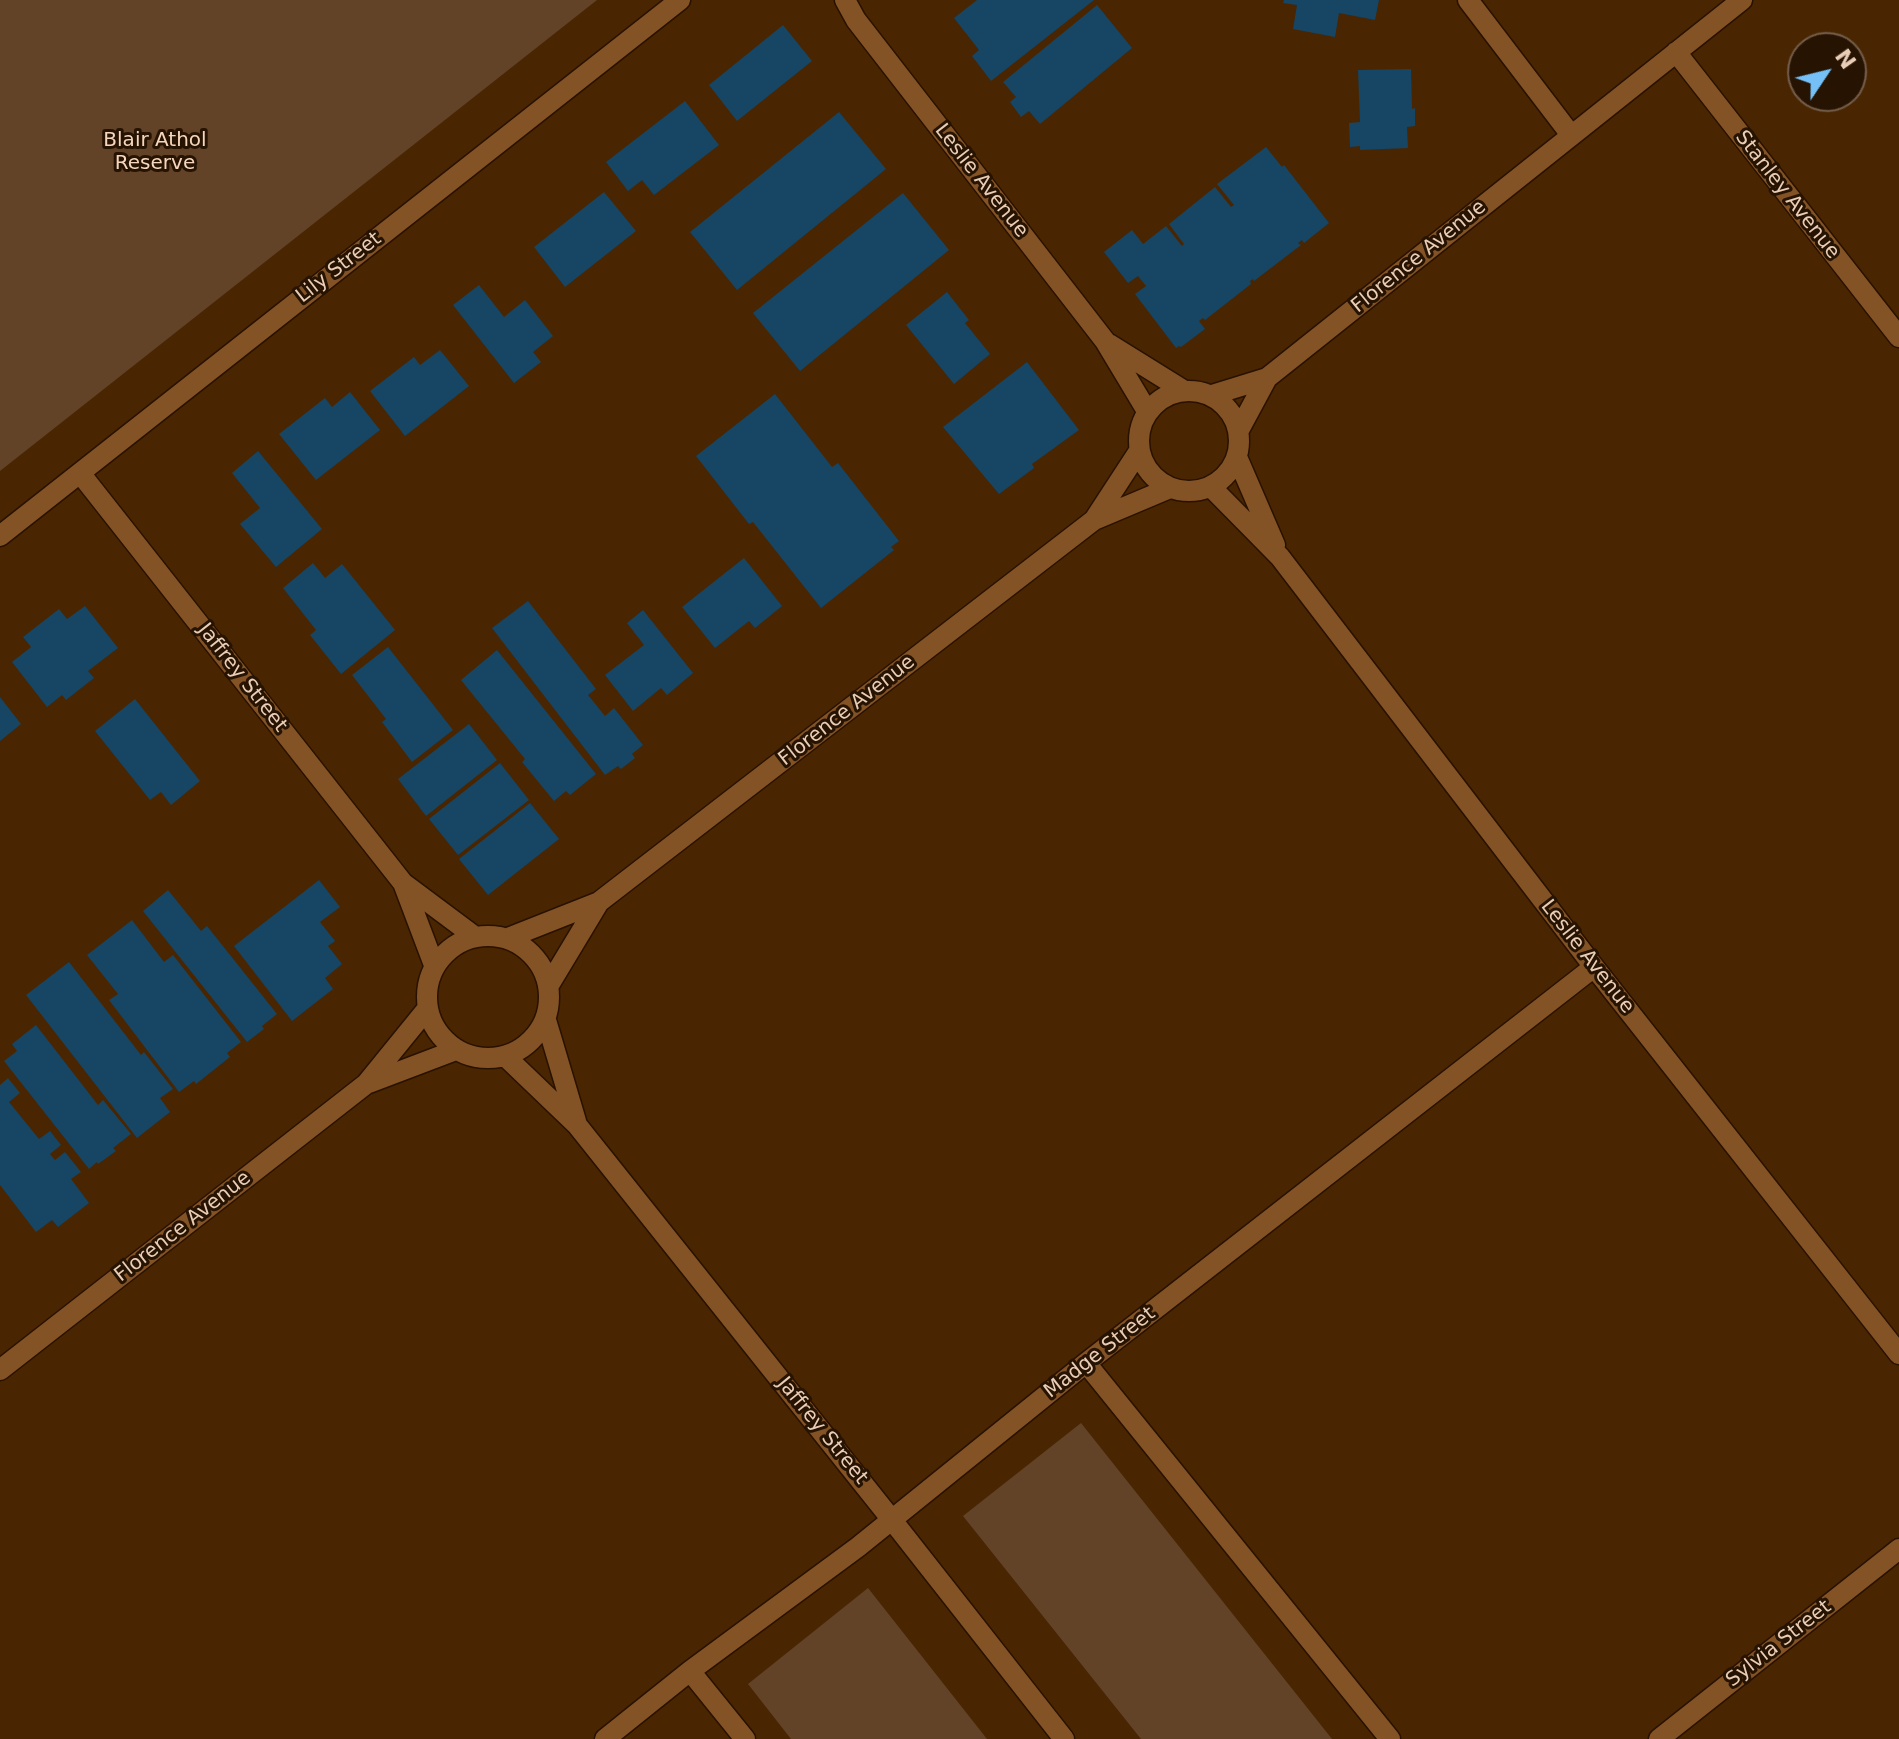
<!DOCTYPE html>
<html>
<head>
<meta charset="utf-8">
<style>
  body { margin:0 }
  #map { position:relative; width:1899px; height:1739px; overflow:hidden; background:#492601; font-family:"DejaVu Sans",sans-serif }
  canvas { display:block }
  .north { position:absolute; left:1787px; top:32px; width:80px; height:80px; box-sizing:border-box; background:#261302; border:2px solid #745d4a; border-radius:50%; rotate:55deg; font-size:22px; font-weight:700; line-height:32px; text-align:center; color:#e9cdb6 }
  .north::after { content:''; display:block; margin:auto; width:28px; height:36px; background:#75c0f6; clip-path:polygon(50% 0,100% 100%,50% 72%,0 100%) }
</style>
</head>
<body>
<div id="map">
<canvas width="1899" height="1739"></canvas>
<div class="north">N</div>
</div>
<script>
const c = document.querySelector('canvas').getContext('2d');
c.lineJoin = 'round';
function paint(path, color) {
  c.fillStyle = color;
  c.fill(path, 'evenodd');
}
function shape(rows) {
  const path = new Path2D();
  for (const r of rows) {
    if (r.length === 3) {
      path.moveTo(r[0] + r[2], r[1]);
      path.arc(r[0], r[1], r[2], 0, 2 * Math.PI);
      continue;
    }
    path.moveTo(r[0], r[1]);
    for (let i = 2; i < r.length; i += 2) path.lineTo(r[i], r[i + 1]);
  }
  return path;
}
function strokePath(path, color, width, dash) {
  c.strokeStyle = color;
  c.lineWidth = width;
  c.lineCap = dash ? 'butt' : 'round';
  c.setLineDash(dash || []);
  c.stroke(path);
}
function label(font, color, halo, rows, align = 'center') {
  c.font = font + ' "DejaVu Sans",sans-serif';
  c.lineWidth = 6;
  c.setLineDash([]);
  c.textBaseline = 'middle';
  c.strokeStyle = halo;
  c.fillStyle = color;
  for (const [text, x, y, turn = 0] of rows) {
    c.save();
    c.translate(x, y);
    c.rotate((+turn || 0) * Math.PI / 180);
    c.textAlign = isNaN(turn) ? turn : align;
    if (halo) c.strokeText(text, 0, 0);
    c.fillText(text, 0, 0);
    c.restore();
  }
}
paint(shape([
  [0,0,597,0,0,471],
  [1081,1423,1332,1739,1141,1739,963,1516],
  [868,1588,987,1739,791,1739,748,1684]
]), '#624328');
paint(shape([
  [977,0,1094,0,991,81,972,56,979,50,954,18],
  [1284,0,1379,0,1375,20,1339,13,1335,37,1293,29,1297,5,1283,3],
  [1097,5,1132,48,1040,124,1029,111,1021,117,1010,102,1016,97,1003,82],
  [783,25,812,61,737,121,709,85],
  [1411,69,1412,109,1415,108,1415,126,1407,127,1408,148,1360,150,1360,146,1350,147,1349,123,1360,122,1358,70],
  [685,101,719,145,654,195,642,180,628,191,606,162],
  [839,112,886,169,737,290,690,232],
  [1266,147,1282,167,1284,165,1329,223,1304,243,1302,240,1298,243,1301,245,1254,281,1253,279,1250,281,1251,284,1205,320,1203,318,1199,321,1205,329,1181,347,1179,346,1176,348,1135,294,1146,286,1138,276,1128,283,1104,252,1132,230,1143,244,1166,226,1182,246,1184,244,1169,224,1215,187,1231,207,1234,205,1217,184],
  [604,192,636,231,565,287,534,247],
  [903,193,949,250,800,371,753,313],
  [479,285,504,317,525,300,553,336,533,352,541,362,514,383,453,305],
  [947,292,969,320,965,323,990,354,954,384,906,325],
  [440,350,469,386,405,436,370,391,414,357,420,365],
  [1027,362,1079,430,1032,464,1034,468,999,494,943,427],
  [350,392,380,430,316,480,279,434,325,398,332,407],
  [775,394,832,467,838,463,899,541,891,547,894,550,821,608,753,522,749,524,696,456],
  [258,451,322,529,276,567,240,524,260,508,232,473],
  [744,558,782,606,755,628,749,621,715,648,682,607],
  [313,563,325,578,342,564,395,630,341,674,310,635,316,630,283,588],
  [528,601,596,689,588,695,605,716,614,708,643,745,632,754,635,758,621,769,618,766,605,775,492,628],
  [85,606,118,648,88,671,94,678,66,700,62,695,47,707,12,662,31,647,23,637,59,609,67,619],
  [643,610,693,673,667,695,661,688,633,711,605,675,644,645,627,623],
  [388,647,453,730,412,762,382,722,386,719,352,675],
  [497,650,596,774,570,795,566,791,554,801,522,762,525,759,461,680],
  [0,697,21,724,0,741],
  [135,699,200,781,171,805,161,792,150,800,95,731],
  [469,724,497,760,426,816,398,779],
  [500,763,529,800,458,855,429,819],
  [530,803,559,839,488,895,459,859],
  [319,880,340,907,320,922,335,941,328,946,342,964,325,978,333,989,292,1021,234,946],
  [168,890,201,931,207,926,277,1014,262,1026,264,1029,247,1042,143,911],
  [132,920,164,962,173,955,241,1042,227,1053,230,1057,196,1084,194,1081,179,1092,109,1000,118,994,87,955],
  [69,962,141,1055,144,1052,173,1089,160,1098,170,1112,137,1138,26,995],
  [36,1025,98,1105,103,1100,131,1134,113,1148,116,1151,98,1164,97,1162,89,1169,4,1061,17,1051,12,1044],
  [8,1078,20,1093,9,1102,39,1139,50,1131,61,1145,50,1154,55,1160,65,1152,81,1172,71,1179,89,1203,58,1227,52,1220,36,1232,0,1185,0,1085]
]), '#174564');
const minor = shape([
  [845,0,856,20,1105,341,1147,411],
  [1468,0,1571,135],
  [1676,52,1899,337],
  [1109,344,1183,390],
  [1189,441,50],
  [1212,395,1267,378,1742,0],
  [1239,430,1267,378],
  [1237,457,1275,545],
  [80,473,403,883,474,936],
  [1211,487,1280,557,1594,967,1899,1354],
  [1094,520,1139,451],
  [0,536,680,0],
  [403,883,434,965],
  [488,997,61],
  [508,938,599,902,1094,520,1170,488],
  [549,985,599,902],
  [546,1020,576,1121],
  [505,1056,577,1125,892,1520,1064,1739],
  [369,1083,456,1050],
  [1086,1363,1390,1739],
  [0,1370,366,1084,427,1009],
  [690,1671,745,1739],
  [605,1739,690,1671,858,1547,1086,1363,1594,967],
  [1659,1739,1899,1549]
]);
strokePath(minor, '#291100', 23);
strokePath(minor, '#835326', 20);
label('20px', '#f6d7be', '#261302', [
  ["Blair Athol",155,141],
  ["Reserve",155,164]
]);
label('20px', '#e9cdb6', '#261302', [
  ["Leslie Avenue",981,181,52],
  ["Stanley Avenue",1787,195,52],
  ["Florence Avenue",1419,257,-39],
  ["Lily Street",339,268,-38],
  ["Jaffrey Street",242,678,52],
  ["Florence Avenue",847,711,-38],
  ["Leslie Avenue",1587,957,52],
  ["Florence Avenue",183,1227,-38],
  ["Madge Street",1100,1353,-38],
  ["Jaffrey Street",822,1431,51],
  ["Sylvia Street",1779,1644,-38]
]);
</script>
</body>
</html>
